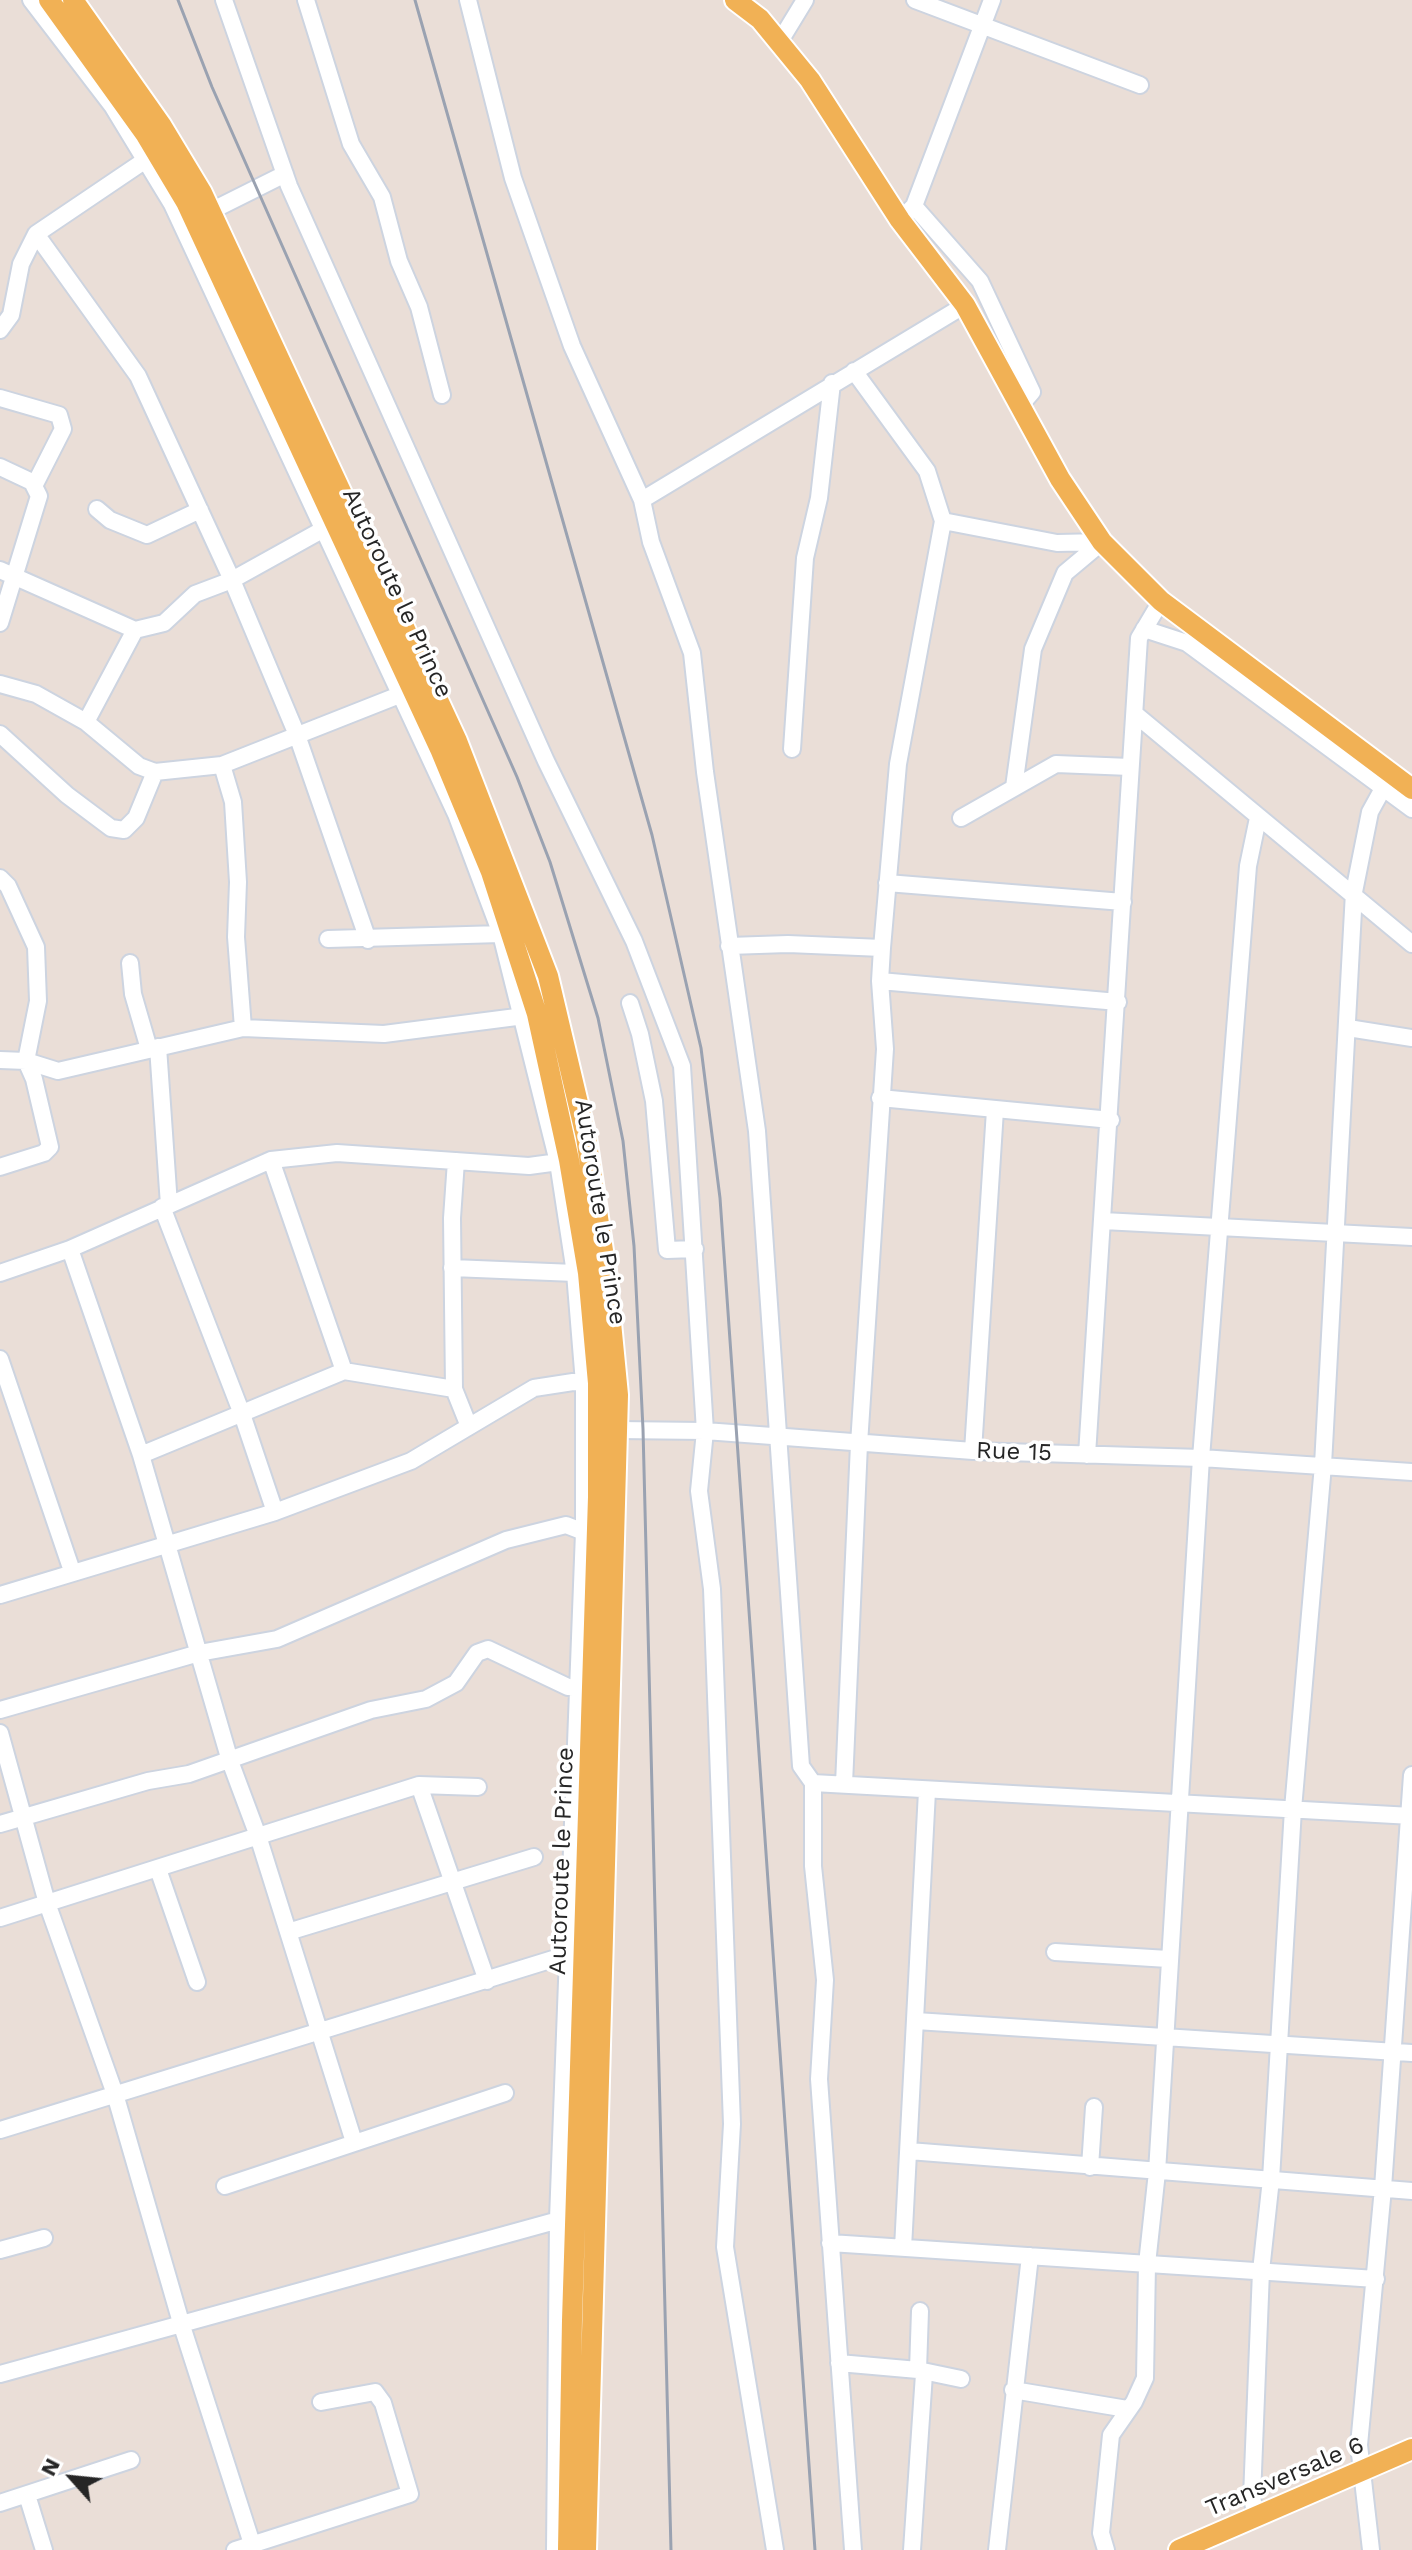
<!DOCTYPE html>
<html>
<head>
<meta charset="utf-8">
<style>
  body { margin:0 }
  #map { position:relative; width:1412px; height:2550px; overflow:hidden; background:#eaded7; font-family:"Work Sans",sans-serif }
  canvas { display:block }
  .north { position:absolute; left:32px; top:2438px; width:80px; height:80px; -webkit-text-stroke:6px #fff; paint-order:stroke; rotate:297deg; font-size:22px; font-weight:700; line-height:32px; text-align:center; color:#262626 }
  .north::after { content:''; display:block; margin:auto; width:28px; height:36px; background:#262626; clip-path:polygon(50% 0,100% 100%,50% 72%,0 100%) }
</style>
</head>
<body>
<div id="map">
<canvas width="1412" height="2550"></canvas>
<div class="north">N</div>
</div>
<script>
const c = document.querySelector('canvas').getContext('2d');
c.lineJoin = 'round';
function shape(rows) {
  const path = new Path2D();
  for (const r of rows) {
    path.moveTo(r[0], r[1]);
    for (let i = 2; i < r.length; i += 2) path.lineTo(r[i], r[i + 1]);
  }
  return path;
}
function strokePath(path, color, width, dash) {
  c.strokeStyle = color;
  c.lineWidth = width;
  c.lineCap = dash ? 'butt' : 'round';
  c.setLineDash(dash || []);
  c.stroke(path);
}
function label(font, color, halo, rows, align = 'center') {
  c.font = font + ' "Work Sans",sans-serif';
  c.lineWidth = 7;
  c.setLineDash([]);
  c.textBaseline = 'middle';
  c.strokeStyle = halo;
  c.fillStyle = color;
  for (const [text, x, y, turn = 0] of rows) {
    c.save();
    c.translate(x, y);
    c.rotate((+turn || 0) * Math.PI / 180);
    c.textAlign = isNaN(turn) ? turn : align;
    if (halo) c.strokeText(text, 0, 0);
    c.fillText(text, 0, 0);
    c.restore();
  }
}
const minor = shape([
  [31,0,113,107,172,204,456,814,501,934,558,1162,575,1273,584,1383,584,1532,558,2219,555,2550],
  [224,0,289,186,546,761,634,941,682,1066,705,1431,699,1491,712,1589,732,2124,725,2247,775,2550],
  [306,0,351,144,382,197,399,261,419,307,442,395],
  [468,0,513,178,572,346,642,500,651,542,692,653,705,772,757,1131,801,1766,813,1783,813,1866,825,1980,819,2079,853,2550],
  [915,0,1140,85],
  [780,41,805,0],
  [147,159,36,234,138,376,232,580,297,735,368,940],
  [914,206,980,281,1032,392,1020,406],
  [211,211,285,174],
  [900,220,914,206,992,0],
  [0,330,11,315,21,264,36,234],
  [854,371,927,471,943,521,1057,543,1102,542],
  [0,398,59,415,63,429,34,486],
  [0,467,32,482,39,496,0,623],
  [642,500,965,305],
  [97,509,110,520,147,535,200,510],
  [0,570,135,630,164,623,195,594,232,580,331,525],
  [1144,629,1187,643,1412,809],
  [0,684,36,694,86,722,139,766,155,772,222,765,407,692],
  [1135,714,1412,944],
  [86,722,135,630],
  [0,734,67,795,111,828,124,830,136,818,155,772],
  [792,749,805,558,819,498,832,383],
  [222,765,233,802,238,882,236,937,243,1028],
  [1014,787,1033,649,1065,573,1102,542],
  [961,818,1056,764,1130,767],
  [0,878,8,886,36,947,38,1001,26,1061,34,1079,50,1147,44,1153,0,1167],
  [887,883,1123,902],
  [328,939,501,934],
  [729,946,788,944,882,948],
  [130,963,133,994,149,1049],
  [880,981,1118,1002],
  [630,1003,640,1034,654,1101,667,1250,695,1249],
  [1348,1028,1412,1038],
  [158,1047,169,1205],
  [0,1060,26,1061,58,1071,243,1028,384,1034,532,1015],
  [880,1098,1111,1120],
  [271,1160,344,1371],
  [456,1161,452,1218,454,1389,468,1424],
  [162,1207,242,1414,275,1512],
  [1103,1221,1412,1237],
  [70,1249,141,1455,230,1761,258,1836,354,2142],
  [452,1268,575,1273],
  [0,1273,70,1249,271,1160,337,1153,529,1166,566,1161],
  [0,1359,72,1571],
  [617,1430,705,1431,973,1451,1201,1458,1412,1472],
  [973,1451,995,1110],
  [141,1455,344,1371,454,1389],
  [1087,1455,1139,638,1161,601],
  [0,1595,275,1512,411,1461,534,1388,573,1382,592,1383],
  [0,1710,199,1653,277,1639,506,1540,566,1525,584,1532,592,1531],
  [0,1733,47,1903,115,2094,182,2326,254,2550],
  [813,1783,1412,1816],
  [844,1784,859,1444,885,1049,880,981,882,948,898,764,943,521],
  [419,1785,487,1981],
  [0,1824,148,1781,189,1774,371,1710,426,1699,456,1683,477,1653,488,1649,568,1687,589,1688],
  [158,1869,197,1982],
  [0,1918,419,1785,478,1787],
  [288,1932,534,1857],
  [1055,1952,1168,1959],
  [916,2021,1412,2053],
  [0,2130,579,1951],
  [909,2151,1412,2191],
  [1090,2167,1094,2107],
  [225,2186,505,2093],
  [830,2243,1376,2279],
  [903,2248,927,1791],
  [0,2250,44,2238],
  [839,2363,918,2370,961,2379],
  [918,2370,920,2311],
  [0,2374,566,2218],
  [1013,2390,1127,2409],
  [27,2495,44,2550],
  [0,2503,131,2460],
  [1256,2518,1252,2497,1261,2271,1271,2179,1293,1809,1323,1465,1354,892,1370,812,1392,772],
  [235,2550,410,2494,383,2403,375,2392,321,2402],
  [912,2550,924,2374],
  [997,2550,1030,2256],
  [1106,2550,1101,2533,1111,2435,1134,2402,1145,2378,1147,2264,1157,2172,1201,1458,1248,866,1258,818],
  [1371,2550,1359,2445,1383,2188,1412,1775]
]);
const major = shape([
  [49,0,146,135,186,202,440,749,491,872,537,1014,569,1160,588,1273,598,1383,598,1497,572,2320,568,2550],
  [73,0,161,125,202,193,457,741,548,976,586,1137,606,1271,618,1395,586,2550],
  [735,0,760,19,810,80,900,220,965,305,1060,479,1102,542,1161,601,1412,789],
  [1179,2550,1412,2449]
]);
strokePath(minor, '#cdd4e0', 20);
strokePath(major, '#fff', 24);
strokePath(minor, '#fff', 16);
strokePath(major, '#f1b155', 20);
strokePath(shape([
  [178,0,212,87,517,777,550,862,598,1018,623,1141,634,1246,643,1429,671,2550],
  [415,0,652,835,701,1048,720,1198,815,2550]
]), '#9aa2b1', 3);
label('24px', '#262626', '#fff', [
  ["Autoroute le Prince",397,593,65],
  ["Autoroute le Prince",600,1212,81],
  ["Rue 15",1014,1452,2],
  ["Autoroute le Prince",562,1861,-88],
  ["Transversale 6",1285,2477,-23]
]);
</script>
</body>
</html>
